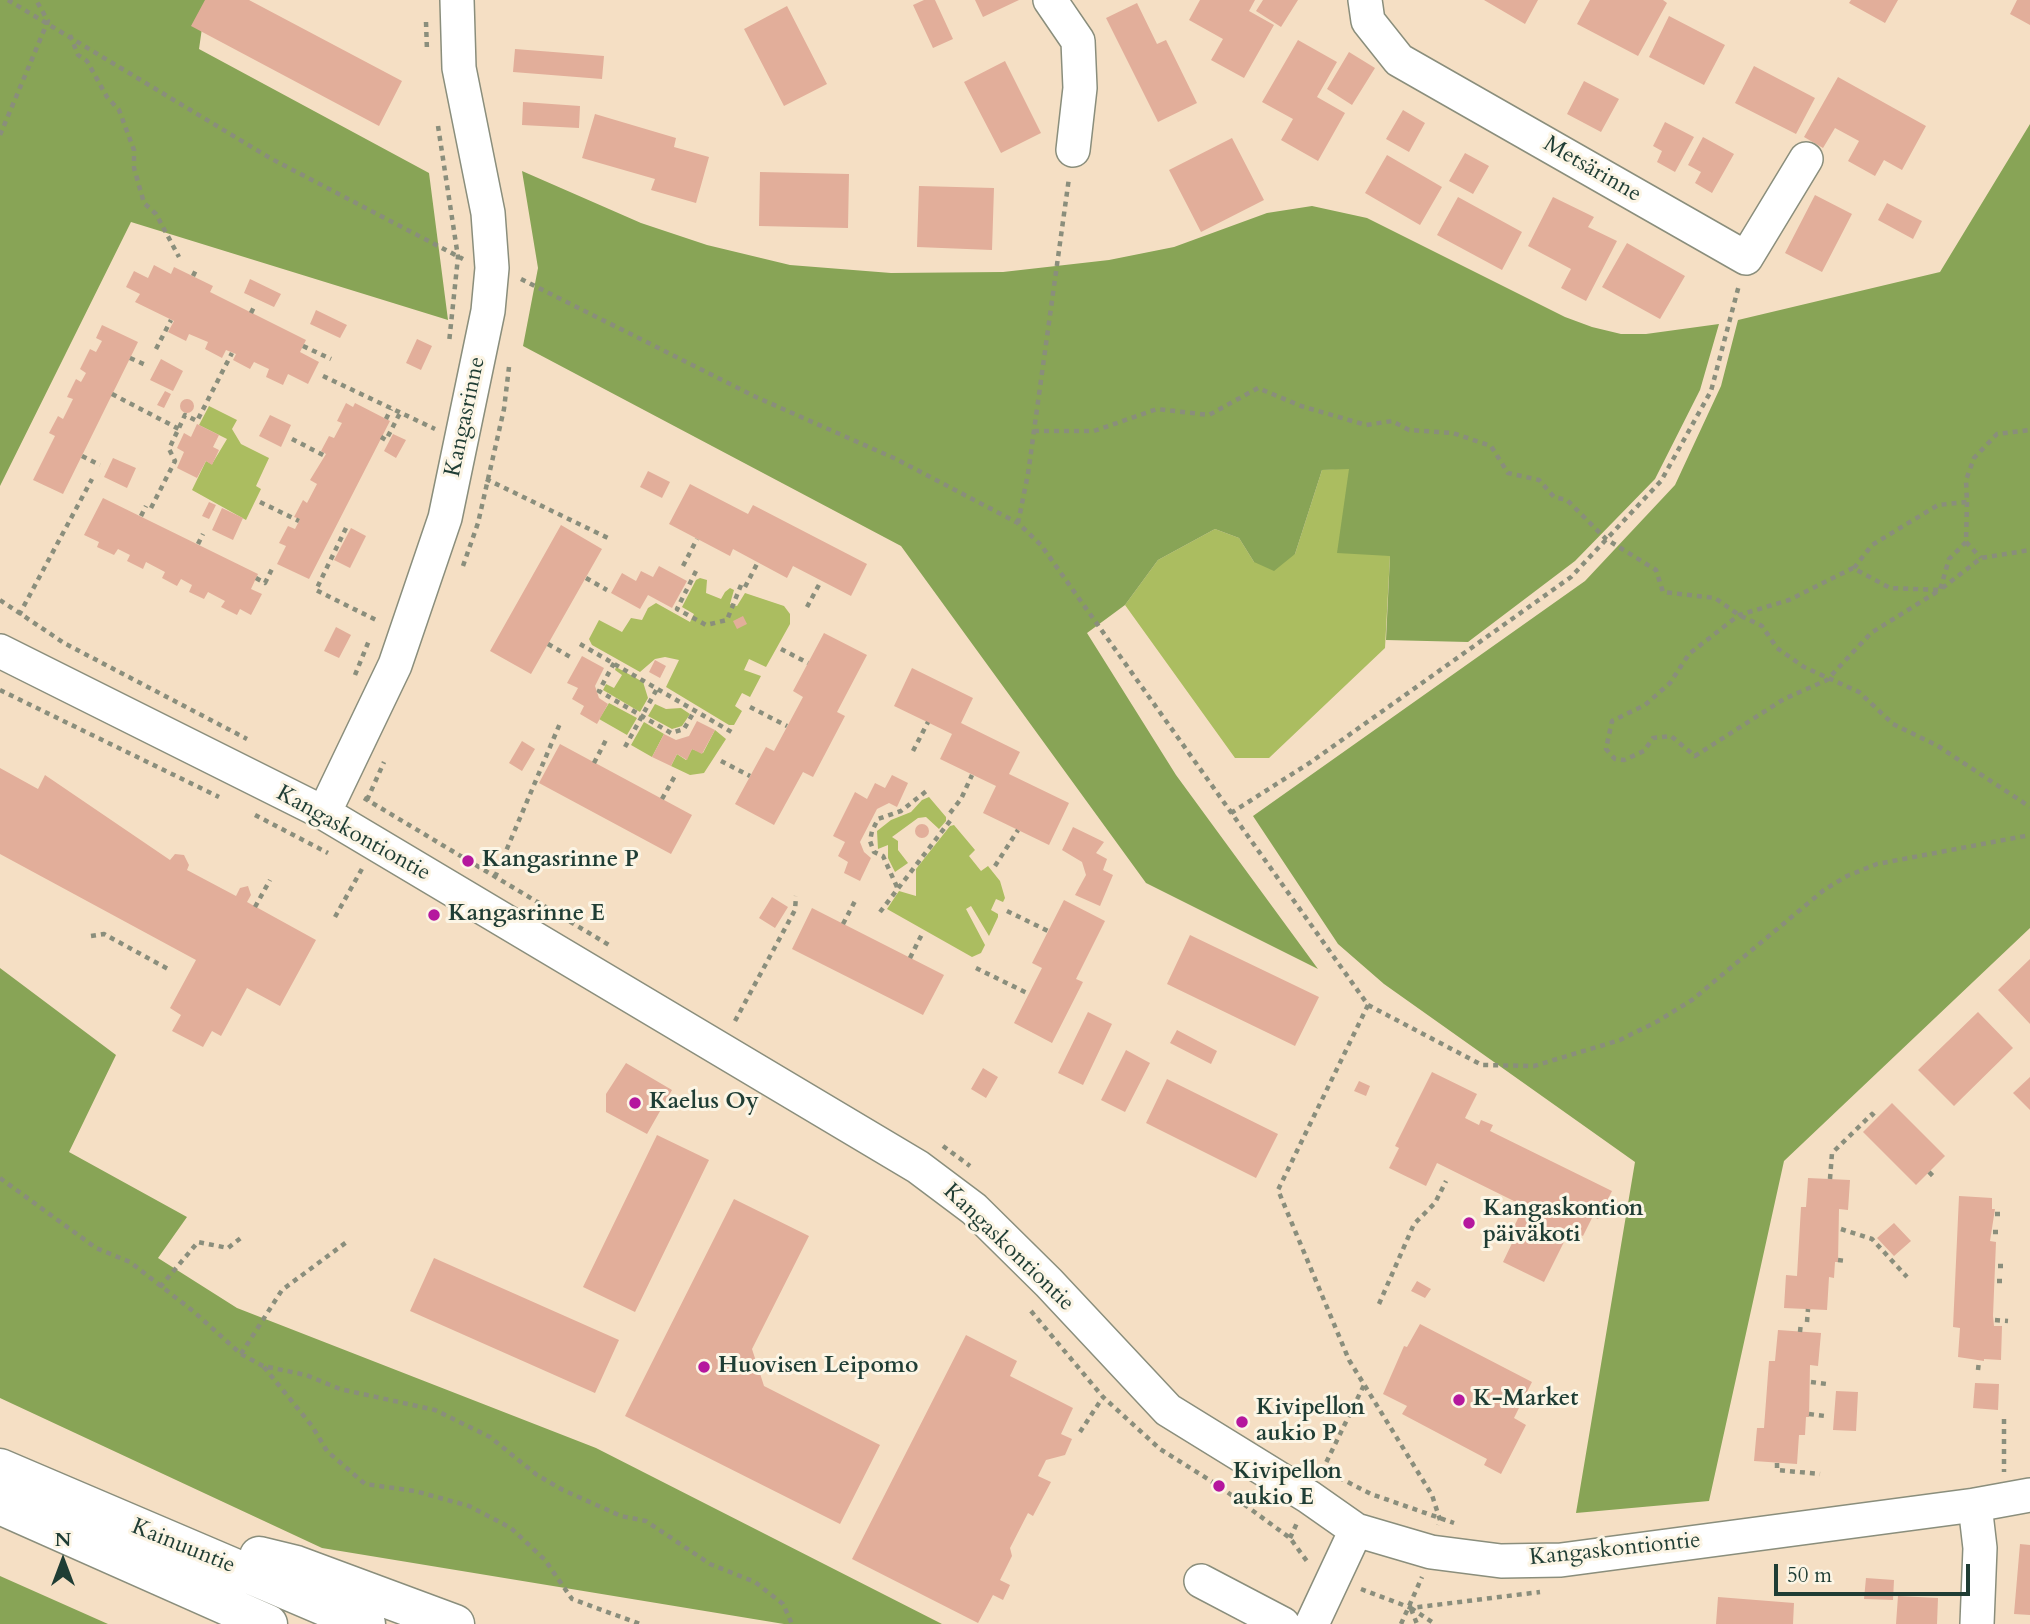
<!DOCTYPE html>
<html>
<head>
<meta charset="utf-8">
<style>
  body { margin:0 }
  #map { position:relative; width:2030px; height:1624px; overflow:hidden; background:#f5dfc4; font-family:Cardo,serif }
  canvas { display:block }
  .north { position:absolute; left:28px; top:1526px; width:70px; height:70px; -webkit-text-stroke:5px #fcf5e5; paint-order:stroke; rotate:0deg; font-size:19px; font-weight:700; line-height:28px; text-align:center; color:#1f3d34 }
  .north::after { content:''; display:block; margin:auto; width:24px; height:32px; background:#1f3d34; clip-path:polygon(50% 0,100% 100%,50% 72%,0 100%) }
  .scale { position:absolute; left:1774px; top:1564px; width:196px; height:32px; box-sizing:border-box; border:4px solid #1f3d34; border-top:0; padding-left:9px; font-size:21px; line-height:24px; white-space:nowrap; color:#1f3d34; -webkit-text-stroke:5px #fcf5e5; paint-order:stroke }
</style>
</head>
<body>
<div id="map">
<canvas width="2030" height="1624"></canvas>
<div class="north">N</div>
<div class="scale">50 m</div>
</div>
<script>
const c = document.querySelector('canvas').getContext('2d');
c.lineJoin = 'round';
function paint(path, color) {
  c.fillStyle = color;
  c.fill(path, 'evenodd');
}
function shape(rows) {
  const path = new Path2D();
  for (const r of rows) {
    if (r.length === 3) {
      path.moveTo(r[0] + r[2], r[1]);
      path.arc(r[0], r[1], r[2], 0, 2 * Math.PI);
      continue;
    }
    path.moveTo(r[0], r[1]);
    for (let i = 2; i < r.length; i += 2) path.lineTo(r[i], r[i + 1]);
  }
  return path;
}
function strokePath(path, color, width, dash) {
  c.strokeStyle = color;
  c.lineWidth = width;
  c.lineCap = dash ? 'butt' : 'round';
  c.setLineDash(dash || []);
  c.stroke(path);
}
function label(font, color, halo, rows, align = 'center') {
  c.font = font + ' Cardo,serif';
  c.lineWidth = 6;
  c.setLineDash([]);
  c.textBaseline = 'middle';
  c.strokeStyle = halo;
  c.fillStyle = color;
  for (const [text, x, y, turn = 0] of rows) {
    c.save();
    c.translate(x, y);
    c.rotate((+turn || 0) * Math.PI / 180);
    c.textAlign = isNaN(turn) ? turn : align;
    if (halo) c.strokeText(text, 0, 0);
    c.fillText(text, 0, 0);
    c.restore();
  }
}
paint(shape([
  [209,406,237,420,232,429,241,444,269,458,256,486,261,489,246,520,192,490,206,461,212,464,227,439,199,425],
  [1349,468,1390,556,1385,648,1269,758,1235,758,1125,605,1158,560,1215,529,1239,538,1254,562,1295,554,1322,470],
  [700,578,707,580,706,593,721,599,725,592,730,588,734,590,730,604,737,606,745,593,784,606,790,614,790,624,766,667,749,659,744,670,761,676,750,697,742,693,735,706,742,711,734,725,729,725,666,687,679,660,665,657,655,659,640,672,592,645,589,639,599,620,622,632,631,618,642,620,648,608,656,603,690,622,694,614,682,607,696,580],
  [616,667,643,682,648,698,640,712,603,690,606,684,614,688,622,675,615,670],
  [609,703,637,718,627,735,599,719],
  [655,704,666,709,681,708,690,714,682,726,672,729,648,716],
  [644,722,664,734,652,757,631,745],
  [715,730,726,739,704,773,690,775,671,766,677,754,686,760,692,749,703,753],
  [929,797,946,817,946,821,939,829,926,817,918,818,892,837,898,841,898,850,908,863,895,872,888,858,888,845,878,849,877,831,891,820,911,812,922,800],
  [954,825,975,850,969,856,981,871,988,866,1000,881,1005,898,1003,902,996,899,991,910,998,914,998,917,989,936,971,906,966,909,985,945,981,953,972,957,887,909,899,891,916,896,916,869,950,826]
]), '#abbd60');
paint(shape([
  [0,0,206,0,199,49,429,173,448,320,131,222,0,486],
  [2030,124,2030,928,1784,1161,1709,1501,1576,1513,1635,1162,1384,984,1338,944,1253,816,1585,581,1675,485,1721,386,1738,320,1940,272],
  [522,171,641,223,707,245,790,265,891,273,1003,272,1109,260,1174,247,1267,213,1312,206,1367,218,1565,317,1592,327,1621,334,1646,334,1719,324,1700,390,1655,479,1575,561,1468,642,1386,640,1390,556,1337,553,1349,469,1322,470,1295,554,1274,571,1254,562,1239,538,1215,529,1158,560,1125,605,1087,633,1176,775,1318,969,1146,883,901,546,523,346,538,268],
  [0,968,116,1055,69,1152,187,1217,158,1258,237,1308,596,1448,942,1624,784,1624,322,1548,0,1398],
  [0,1576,108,1624,0,1624]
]), '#88a456');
paint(shape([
  [205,0,249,0,402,81,379,126,191,26],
  [924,0,935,0,953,39,933,48,913,5],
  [975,0,1019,0,983,17],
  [1200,0,1255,0,1249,11,1274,25,1244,78,1211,60,1223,39,1189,20],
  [1263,0,1298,0,1281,27,1256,11],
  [1484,0,1538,0,1525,24],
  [1590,0,1663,0,1667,3,1638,56,1577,24],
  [1851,0,1898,0,1885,23,1849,3],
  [2017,0,2030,0,2030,25,2010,14],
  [1137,3,1157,44,1166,40,1197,103,1158,122,1106,18],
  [787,6,827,84,784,106,744,29],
  [1669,16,1725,45,1704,85,1649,57],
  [1298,40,1337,62,1317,97,1345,113,1318,161,1281,140,1293,119,1262,102],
  [515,49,604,56,602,79,513,72],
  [1349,52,1375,68,1352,105,1327,89],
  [1005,61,1041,133,1001,153,964,82],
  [1754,66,1815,98,1796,134,1735,103],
  [1838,77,1926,126,1902,170,1884,160,1875,176,1848,161,1859,141,1835,128,1823,148,1804,137],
  [1584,81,1619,99,1601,132,1567,114],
  [523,102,580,106,579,128,522,125],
  [1403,110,1425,123,1409,152,1386,139],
  [595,114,676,138,674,147,709,157,696,203,651,190,655,179,582,158],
  [1665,122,1694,137,1675,172,1657,162,1662,151,1653,146],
  [1703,137,1734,154,1712,193,1695,183,1701,172,1688,165],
  [1232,138,1264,200,1201,232,1169,170],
  [1465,153,1489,166,1473,194,1449,181],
  [1387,155,1442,187,1420,225,1365,193],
  [760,172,849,174,848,228,759,226],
  [919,186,994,188,992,250,917,247],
  [1815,195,1852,214,1822,272,1785,253],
  [1458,197,1522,232,1502,270,1437,235],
  [1553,197,1594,217,1588,227,1617,241,1586,301,1561,288,1571,269,1528,246],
  [1887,203,1922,221,1913,239,1878,220],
  [1627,243,1685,276,1660,319,1602,287],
  [154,265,171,274,174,267,213,286,210,292,306,340,300,352,319,362,308,384,288,374,283,385,266,377,269,369,254,362,250,369,233,360,236,354,226,350,222,358,205,349,208,342,189,334,186,341,168,332,174,321,135,302,140,294,126,287,134,271,148,278],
  [250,279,281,294,274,307,244,293],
  [316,310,347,325,340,338,310,324],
  [102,325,138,342,63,494,33,480,55,436,49,433,58,416,63,419,73,399,67,397,76,379,81,382,86,373,80,369,90,349,96,352,102,341,96,338],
  [417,339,432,346,421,370,406,363],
  [161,359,183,371,173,391,150,380],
  [165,391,171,394,164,408,157,405],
  [187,406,7],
  [346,403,353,407,355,403,390,421,309,579,277,564,286,546,279,543,288,526,295,529,300,519,294,517,303,500,307,503,317,484,310,480,326,454,321,451,329,436,334,438,342,423,337,421],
  [270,415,291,425,281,447,259,436],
  [197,424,219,435,213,447,219,450,212,465,206,461,197,478,177,468,184,452,177,448,184,433,191,437],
  [393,434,406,440,396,458,384,451],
  [113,458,136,468,127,488,104,477],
  [648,471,670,482,662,498,640,487],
  [690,484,748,514,753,505,867,564,851,596,793,566,787,578,733,549,730,556,669,524],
  [103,498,258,574,251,589,262,594,251,615,240,609,237,615,221,607,225,601,208,592,204,599,189,592,192,585,181,579,177,586,162,578,165,572,146,562,143,569,127,561,130,555,118,549,114,555,97,547,99,542,84,535],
  [209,502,216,505,209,519,202,516],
  [222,508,243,518,233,540,212,530],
  [561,525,602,549,531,674,490,651],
  [351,528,366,536,350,568,334,560],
  [659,566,687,581,672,608,648,595,640,609,611,593,622,573,636,581,641,571,653,577],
  [743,616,747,624,737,629,733,621],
  [336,627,351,635,339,658,324,651],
  [824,633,867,655,837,712,845,716,813,777,803,772,774,825,735,804,766,747,774,751,803,697,793,691],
  [582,656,604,668,595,686,599,698,608,704,597,724,580,714,584,706,572,699,578,688,567,683],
  [655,660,666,666,660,678,649,672],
  [912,668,973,698,961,723,1020,752,1009,774,1069,803,1049,845,983,813,996,786,940,759,952,734,894,706],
  [697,721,715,730,702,754,692,749,687,760,677,754,671,766,652,757,664,734,676,740,689,736],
  [522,741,535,749,522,771,509,763],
  [560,744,692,815,671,854,539,783],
  [0,768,38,789,45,775,170,860,175,854,184,855,189,865,187,870,236,896,240,888,248,886,251,895,247,902,316,940,280,1006,247,988,221,1036,212,1031,203,1047,172,1031,181,1015,170,1008,196,960,0,854],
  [892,775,908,783,897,807,889,803,877,809,860,842,864,852,871,858,860,881,844,873,848,862,838,856,845,842,833,836,855,792,867,799,875,783,885,788],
  [922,831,7],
  [1073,827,1104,842,1096,853,1107,859,1103,870,1113,875,1100,906,1075,895,1086,875,1082,862,1062,850],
  [772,897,788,907,775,928,759,918],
  [1064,900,1105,921,1076,979,1083,982,1052,1043,1014,1023,1042,968,1032,963],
  [812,908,944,975,923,1015,792,949],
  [1190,935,1319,997,1295,1046,1167,984],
  [2030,959,2030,1024,1998,990],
  [1088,1012,1112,1024,1083,1085,1058,1073],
  [1978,1012,2013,1048,1954,1106,1918,1070],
  [1177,1030,1217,1051,1211,1064,1170,1043],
  [1126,1050,1150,1063,1125,1112,1101,1100],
  [626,1063,672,1090,647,1134,606,1112,606,1094],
  [983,1068,998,1077,986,1098,971,1089],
  [1432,1072,1477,1094,1465,1118,1479,1125,1481,1120,1493,1125,1490,1131,1612,1191,1598,1219,1593,1216,1583,1236,1570,1230,1544,1282,1503,1262,1514,1239,1509,1237,1524,1206,1437,1163,1426,1186,1389,1168,1399,1148,1395,1146],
  [2030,1077,2030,1110,2013,1093],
  [1167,1079,1278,1134,1256,1178,1146,1123],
  [1359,1081,1370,1086,1366,1096,1354,1091],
  [1892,1103,1945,1156,1916,1185,1863,1132],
  [657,1135,709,1160,635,1312,583,1287],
  [1808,1178,1850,1180,1848,1210,1839,1209,1838,1262,1835,1262,1834,1278,1829,1277,1827,1310,1784,1308,1786,1275,1797,1276,1801,1207,1806,1207],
  [1959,1196,1992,1198,1992,1209,1995,1209,1990,1241,1996,1242,1993,1316,1994,1326,2002,1326,2001,1360,1984,1359,1984,1361,1958,1357,1960,1328,1953,1327],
  [734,1199,809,1236,752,1349,764,1386,880,1445,840,1524,625,1416],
  [1894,1223,1911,1241,1894,1256,1877,1238],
  [434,1258,619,1340,595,1393,410,1311],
  [1417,1281,1431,1289,1425,1298,1411,1291],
  [1420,1324,1532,1382,1514,1418,1526,1425,1501,1474,1484,1465,1487,1459,1402,1414,1407,1406,1383,1394,1404,1346,1407,1347],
  [1778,1330,1821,1333,1818,1366,1810,1365,1809,1417,1806,1417,1805,1435,1799,1435,1797,1464,1754,1461,1757,1428,1764,1428,1769,1361,1775,1361],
  [966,1335,1017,1361,1010,1376,1073,1408,1061,1434,1072,1439,1065,1455,1046,1460,1038,1476,1051,1482,1033,1516,1028,1513,1010,1548,1012,1556,1000,1580,1010,1585,1003,1600,993,1595,978,1623,852,1559],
  [1975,1383,1999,1384,1998,1410,1973,1408],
  [1836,1391,1858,1392,1856,1431,1833,1430],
  [2020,1544,2030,1545,2030,1615,2014,1614],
  [1866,1578,1894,1580,1893,1600,1864,1599],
  [1898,1596,1938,1598,1937,1624,1896,1624],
  [1718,1597,1794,1603,1793,1624,1716,1624]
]), '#e2ae9a');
const minor = shape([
  [1050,0,1078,41,1080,88,1073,150],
  [1365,0,1368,21,1399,60,1746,258,1806,159],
  [0,651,324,813,918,1167,974,1209,1049,1283,1168,1410,1309,1497,1356,1530,1431,1552,1501,1561,1561,1560,1975,1505,2030,1495],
  [324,813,395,665,445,518,488,311,492,268,488,213,459,68,457,0],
  [1975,1505,1980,1548,1977,1624],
  [1201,1581,1283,1624],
  [1312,1624,1356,1530]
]);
const highway = shape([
  [0,1468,366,1624],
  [0,1505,268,1624],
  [259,1556,296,1565,455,1624]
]);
strokePath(minor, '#8a8e7c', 36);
strokePath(highway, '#8a8e7c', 41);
strokePath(shape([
  [8,0,270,158,463,259],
  [426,22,427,51],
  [70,35,78,55,87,61,107,97,119,110,134,150,134,168,144,203,156,214,179,257],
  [438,126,458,257,449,343],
  [0,135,48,21,36,0],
  [193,276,197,268],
  [521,279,756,397,896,459,1018,523,1041,545,1368,1005,1278,1190,1349,1360,1432,1495,1440,1520,1438,1525],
  [251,313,255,305],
  [303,346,331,359],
  [156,349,171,320],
  [130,358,148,366],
  [323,376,435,429],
  [112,394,179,429],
  [386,419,391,409],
  [1034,431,1094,431,1157,409,1209,415,1258,388,1301,406,1366,425,1392,421,1409,430,1453,433,1491,446,1508,473,1539,480,1554,497,1567,500,1606,539,1656,570,1663,592,1715,598,1739,615,1762,626,1777,648,1804,667,1859,692,1893,724,1938,746,2030,807],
  [381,437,386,440,400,413],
  [292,439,325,456],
  [82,456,100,465],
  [486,479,610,539],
  [260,502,299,521],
  [1967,502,1966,542,1949,559,1940,590,1871,633,1827,680,1784,699,1695,756,1671,736,1653,738,1644,751,1624,760,1615,759,1606,749,1612,721,1645,705,1670,683,1689,654,1739,615,1789,600,1853,568,1890,588,1940,590,1981,558,2030,550],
  [151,508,175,461,169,449,185,415,197,421,232,353],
  [141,516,146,506],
  [1018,523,1028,474,1069,178],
  [346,528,316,590,378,621],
  [1966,542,1981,558],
  [198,544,203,534],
  [463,566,478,523,504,409,509,367],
  [683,566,697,539],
  [1854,568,1872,545,1938,505,1967,502,1966,480,1974,458,1997,434,2030,430],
  [696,571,677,609,706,625,727,620,741,585],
  [256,578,265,583,272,569],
  [586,578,607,590],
  [745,587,758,562],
  [0,600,64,643,247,739],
  [807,607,821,581],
  [19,615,92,479],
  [548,644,572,658],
  [580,644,735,734],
  [781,649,808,663],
  [614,663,599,691,671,733,684,729,695,710],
  [355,675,370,638],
  [0,690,219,797],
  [750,707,787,726],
  [625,747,658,687],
  [913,751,928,722],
  [721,761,750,776],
  [594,763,607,738],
  [364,798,609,945],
  [662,799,676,774],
  [367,800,384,762],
  [950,813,961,799,972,775],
  [1231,813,1311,762,1571,577,1661,481,1711,391,1739,285],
  [255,815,328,853],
  [995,866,1018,830],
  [495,877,561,721],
  [897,887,883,856,874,852,870,841,872,831,878,819,901,811,929,789],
  [255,907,270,880],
  [1007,911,1048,931],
  [880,912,953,817],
  [335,917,363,867],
  [843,924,855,901],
  [91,936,104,934,168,969],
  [910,958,922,934],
  [976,968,1029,994],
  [1368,1005,1482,1065,1534,1066,1620,1040,1658,1021,1692,1000,1824,890,1847,876,1877,864,2030,835],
  [735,1021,795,910,796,896],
  [943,1146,970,1166],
  [1929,1172,1934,1177],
  [0,1178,96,1248,130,1262,193,1311,241,1354,263,1366,306,1375,340,1389,435,1410,490,1437,537,1475,563,1490,621,1516,646,1521,710,1564,755,1582,783,1604,792,1624],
  [1830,1179,1832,1153,1872,1114,1876,1118],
  [1995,1214,2002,1214],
  [1841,1229,1872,1239,1907,1277],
  [1993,1232,2001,1232],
  [1838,1260,1846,1261],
  [1998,1266,2003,1266],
  [1997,1281,2002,1281],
  [160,1287,198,1242,228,1248,242,1237],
  [1379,1304,1414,1224,1435,1203,1446,1181],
  [1031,1311,1103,1397,1160,1449,1219,1486,1290,1538,1309,1564],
  [1995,1320,2008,1321],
  [1807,1322,1808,1309],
  [1800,1332,1801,1322],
  [241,1354,282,1290,348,1241],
  [264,1367,312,1426,327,1451,365,1484,415,1491,469,1506,511,1528,545,1560,572,1599,640,1624],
  [1978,1370,1979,1361],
  [1811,1382,1827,1384],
  [1809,1414,1825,1416],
  [2004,1419,2004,1472],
  [1080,1432,1103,1397],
  [1777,1463,1777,1470,1820,1474],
  [1322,1471,1364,1385],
  [1330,1473,1371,1494,1454,1523],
  [1290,1538,1297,1523],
  [1361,1589,1411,1608,1540,1592],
  [1411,1608,1435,1624],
  [1411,1609,1417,1624],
  [1401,1624,1422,1577]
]), '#8a8e7c', 4.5, [5, 5]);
strokePath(minor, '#fff', 33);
strokePath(highway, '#fff', 38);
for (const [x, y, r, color] of [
  [468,861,7,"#b5179e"],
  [434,915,7,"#b5179e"],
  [635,1103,7,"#b5179e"],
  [1469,1223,7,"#b5179e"],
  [704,1367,7,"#b5179e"],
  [1459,1400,7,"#b5179e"],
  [1242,1422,7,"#b5179e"],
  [1219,1486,7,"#b5179e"]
]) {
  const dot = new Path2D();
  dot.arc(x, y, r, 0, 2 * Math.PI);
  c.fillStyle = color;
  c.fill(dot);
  strokePath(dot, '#fcf5e5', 2.5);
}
label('23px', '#1f3d34', '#fcf5e5', [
  ["Metsärinne",1592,170,30],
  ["Kangasrinne",466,417,-78],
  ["Kangaskontiontie",353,834,29],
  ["Kangaskontiontie",1008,1248,44],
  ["Kainuuntie",183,1547,22],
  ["Kangaskontiontie",1615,1550,-6]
]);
label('bold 23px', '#1f3d34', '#fcf5e5', [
  ["Kangasrinne P",482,861],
  ["Kangasrinne E",448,915],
  ["Kaelus Oy",649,1103],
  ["Kangaskontion",1483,1210],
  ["päiväkoti",1483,1236],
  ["Huovisen Leipomo",718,1367],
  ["K-Market",1473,1400],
  ["Kivipellon",1256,1409],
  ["aukio P",1256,1435],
  ["Kivipellon",1233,1473],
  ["aukio E",1233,1499]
], 'left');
</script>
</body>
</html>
